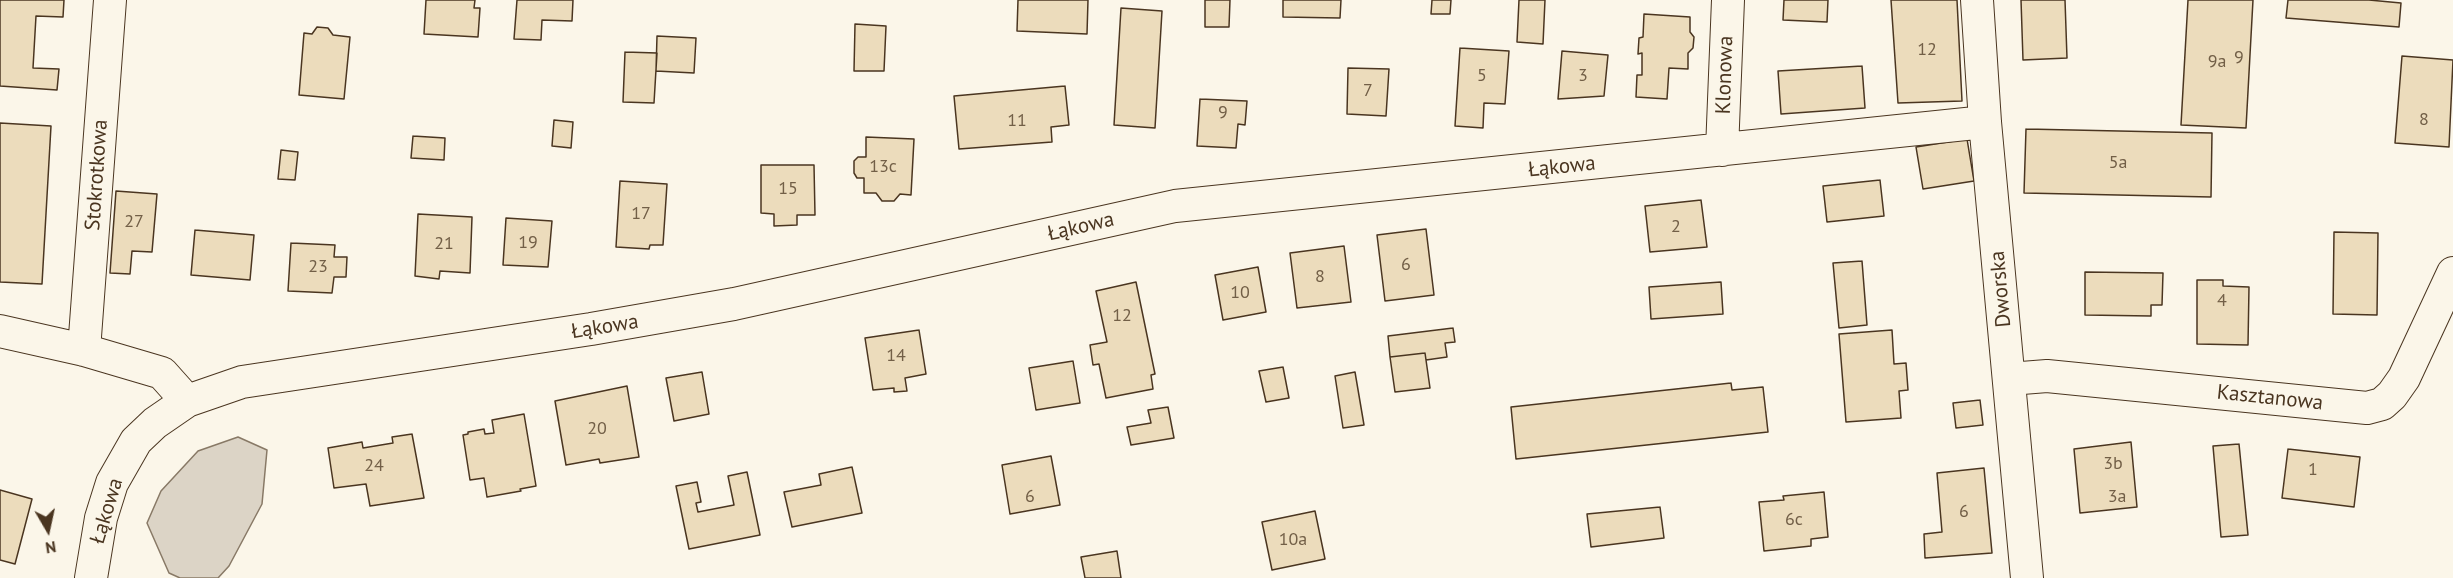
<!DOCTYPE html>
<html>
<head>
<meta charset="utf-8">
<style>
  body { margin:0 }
  #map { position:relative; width:2453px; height:578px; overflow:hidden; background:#fbf6e9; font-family:"PT Sans",sans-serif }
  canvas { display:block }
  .north { position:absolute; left:18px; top:500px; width:60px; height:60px; -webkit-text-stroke:4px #fbf6e9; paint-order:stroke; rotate:171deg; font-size:16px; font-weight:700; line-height:24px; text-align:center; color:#4a3520 }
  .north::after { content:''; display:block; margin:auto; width:21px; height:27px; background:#4a3520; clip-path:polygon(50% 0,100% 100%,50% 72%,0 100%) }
</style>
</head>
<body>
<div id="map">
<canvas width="2453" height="578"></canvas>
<div class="north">N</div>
</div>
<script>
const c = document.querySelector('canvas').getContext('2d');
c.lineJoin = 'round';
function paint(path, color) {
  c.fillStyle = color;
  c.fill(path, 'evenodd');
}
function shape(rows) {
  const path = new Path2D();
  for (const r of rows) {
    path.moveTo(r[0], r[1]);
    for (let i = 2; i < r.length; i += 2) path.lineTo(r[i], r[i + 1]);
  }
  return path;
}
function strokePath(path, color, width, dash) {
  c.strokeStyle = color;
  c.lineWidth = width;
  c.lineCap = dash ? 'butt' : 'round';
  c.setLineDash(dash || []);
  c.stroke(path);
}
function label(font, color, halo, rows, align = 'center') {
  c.font = font + ' "PT Sans",sans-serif';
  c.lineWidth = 4.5;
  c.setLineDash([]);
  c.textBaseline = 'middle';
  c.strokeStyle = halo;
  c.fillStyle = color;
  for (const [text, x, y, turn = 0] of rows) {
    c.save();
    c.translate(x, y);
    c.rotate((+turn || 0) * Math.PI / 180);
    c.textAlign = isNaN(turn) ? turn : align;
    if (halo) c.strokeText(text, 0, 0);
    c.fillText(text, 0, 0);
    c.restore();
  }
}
const water = shape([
  [238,437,267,450,262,504,229,566,218,578,180,578,169,573,147,523,161,491,198,451,238,437]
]);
paint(water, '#dcd4c6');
strokePath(water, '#887966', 1.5);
const building = shape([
  [0,0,64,0,63,17,36,16,33,68,59,69,57,90,0,86,0,0],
  [426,0,475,0,474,8,480,8,478,37,424,34,426,0],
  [517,0,573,0,572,21,542,20,541,40,514,39,517,0],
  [1018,0,1088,0,1087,34,1017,31,1018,0],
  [1205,0,1230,0,1229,27,1205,27,1205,0],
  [1283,0,1341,0,1340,18,1283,17,1283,0],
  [1432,0,1451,0,1450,14,1431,14,1432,0],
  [1519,0,1545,0,1543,44,1517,42,1519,0],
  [1784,0,1828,0,1827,22,1783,20,1784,0],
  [1891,0,1957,0,1962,101,1898,103,1891,0],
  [2021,0,2065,0,2067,58,2023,60,2021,0],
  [2188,0,2253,0,2246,128,2181,125,2188,0],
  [2288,0,2369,0,2401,3,2399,27,2286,18,2288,0],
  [1121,8,1162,11,1155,128,1114,125,1121,8],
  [1644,14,1690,17,1690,32,1694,37,1693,48,1688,53,1688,69,1669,68,1667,99,1636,97,1637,75,1642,75,1642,53,1638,54,1639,38,1643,37,1644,14],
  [855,24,886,26,884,71,854,71,855,24],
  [317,27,328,28,333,35,350,37,344,99,299,95,304,33,312,34,317,27],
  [657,36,696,38,694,73,656,71,657,36],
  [1460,48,1509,51,1505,104,1484,103,1483,128,1455,126,1460,48],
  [1562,51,1608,55,1604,96,1558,99,1562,51],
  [625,52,657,53,654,103,623,102,625,52],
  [2402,56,2453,60,2449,147,2395,143,2402,56],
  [1862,66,1865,108,1781,114,1778,71,1862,66],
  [1348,68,1389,69,1386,116,1347,114,1348,68],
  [1065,86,1069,125,1051,127,1052,142,959,149,954,96,1065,86],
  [1200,99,1247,101,1245,125,1238,124,1236,148,1197,146,1200,99],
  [554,120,573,122,571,148,552,146,554,120],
  [0,123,51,126,42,284,0,282,0,123],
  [2026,129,2212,133,2211,197,2024,193,2026,129],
  [413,136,445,138,444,160,411,158,413,136],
  [866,137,914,139,911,195,900,194,894,201,882,201,876,193,864,193,864,178,857,178,854,173,854,161,858,157,866,157,866,137],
  [1967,139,1974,181,1923,189,1916,147,1967,139],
  [281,150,298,152,295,180,278,179,281,150],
  [761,165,814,165,815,215,797,215,797,225,774,226,774,214,761,213,761,165],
  [1880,180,1884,216,1827,222,1823,186,1880,180],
  [620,181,667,184,663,245,650,245,649,249,616,247,620,181],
  [116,191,157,194,152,252,132,251,130,274,110,273,116,191],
  [1701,200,1707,247,1650,252,1645,206,1701,200],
  [418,214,472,217,470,273,440,271,439,279,415,276,418,214],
  [506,218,552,221,548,267,503,265,506,218],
  [1426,229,1434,295,1385,301,1377,235,1426,229],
  [195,230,254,235,250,280,191,275,195,230],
  [2334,232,2378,233,2377,315,2333,314,2334,232],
  [291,243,335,245,334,257,347,257,346,277,334,277,332,293,288,291,291,243],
  [1344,246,1351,302,1297,308,1290,253,1344,246],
  [1862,261,1867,325,1839,328,1833,263,1862,261],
  [1258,267,1266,312,1223,320,1215,275,1258,267],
  [2085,272,2163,273,2162,305,2151,305,2151,316,2085,315,2085,272],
  [2197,280,2223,280,2223,286,2249,287,2248,345,2197,344,2197,280],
  [1136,282,1155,374,1151,375,1153,389,1106,398,1099,364,1093,365,1090,345,1107,342,1096,291,1136,282],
  [1721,282,1723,314,1651,319,1649,287,1721,282],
  [1453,328,1455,342,1445,343,1447,357,1426,360,1425,353,1390,357,1388,336,1453,328],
  [919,330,926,374,905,378,907,391,894,392,894,388,873,390,865,338,919,330],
  [1892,330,1894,364,1906,363,1908,390,1899,391,1901,418,1846,422,1839,334,1892,330],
  [1425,353,1430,388,1395,392,1390,357,1425,353],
  [1073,361,1080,403,1036,410,1029,368,1073,361],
  [1283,367,1289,398,1266,402,1259,371,1283,367],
  [702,372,709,414,674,421,666,378,702,372],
  [1355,372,1364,425,1343,428,1335,376,1355,372],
  [1731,383,1732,390,1763,387,1768,432,1516,459,1511,407,1731,383],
  [627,386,639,457,600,463,599,459,566,465,555,401,627,386],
  [1980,400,1983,425,1956,428,1953,403,1980,400],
  [1168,407,1174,438,1131,445,1127,427,1151,423,1148,410,1168,407],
  [524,414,536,486,520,489,521,491,487,497,484,478,470,480,463,435,468,434,468,432,484,429,485,434,494,433,492,420,524,414],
  [412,434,424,498,370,506,366,484,334,488,328,448,362,442,363,448,393,443,392,437,412,434],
  [2131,442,2137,507,2080,513,2074,449,2131,442],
  [2239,444,2248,535,2221,537,2213,446,2239,444],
  [2288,449,2360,457,2354,507,2282,498,2288,449],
  [1051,456,1060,505,1010,514,1002,465,1051,456],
  [852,467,862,513,792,527,784,492,821,485,819,474,852,467],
  [1984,468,1992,553,1925,558,1924,534,1942,532,1937,473,1984,468],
  [747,472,760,535,689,549,676,486,697,482,701,502,696,503,698,512,734,505,728,476,747,472],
  [0,490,32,499,15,564,0,560,0,490],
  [1824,492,1828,537,1811,539,1811,546,1764,551,1759,502,1784,500,1783,496,1824,492],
  [1660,507,1664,538,1591,547,1587,514,1660,507],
  [1315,511,1325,559,1272,570,1262,522,1315,511],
  [1117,551,1121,578,1085,578,1081,557,1117,551]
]);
paint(building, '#ecdcbc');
strokePath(building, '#4a3520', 1.5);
const minor = shape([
  [1977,0,1985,122,2027,578],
  [1722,150,1728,0],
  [0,331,84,350,162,373,187,401],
  [84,350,110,0],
  [2009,379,2047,376,2367,408,2382,404,2392,395,2404,378,2453,273],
  [91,578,101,518,112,483,136,441,155,423,187,401,242,382,591,329,734,304,1175,206,1985,122]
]);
strokePath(minor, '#4a3520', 34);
strokePath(minor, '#fbf6e9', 32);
label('18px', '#725f47', null, [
  ["12",1927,50],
  ["9",2239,58],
  ["9a",2217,62],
  ["5",1482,76],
  ["3",1583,76],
  ["7",1368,91],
  ["9",1223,113],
  ["8",2424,120],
  ["11",1017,121],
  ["5a",2118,163],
  ["13c",883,167],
  ["15",788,189],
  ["17",641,214],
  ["27",134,222],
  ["2",1676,227],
  ["19",528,243],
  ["21",444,244],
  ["6",1406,265],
  ["23",318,267],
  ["8",1320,277],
  ["10",1240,293],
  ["4",2222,301],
  ["12",1122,316],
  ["14",896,356],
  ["20",597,429],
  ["3b",2113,464],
  ["24",374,466],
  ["1",2313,470],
  ["6",1030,497],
  ["3a",2117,497],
  ["6",1964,512],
  ["6c",1794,520],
  ["10a",1293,540]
]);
label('21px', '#4a3520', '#fbf6e9', [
  ["Klonowa",1725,75,-88],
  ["Łąkowa",1562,167,-6],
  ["Stokrotkowa",97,175,-86],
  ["Łąkowa",1081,227,-13],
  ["Dworska",2001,289,-95],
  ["Łąkowa",605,327,-9],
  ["Kasztanowa",2270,398,6],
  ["Łąkowa",107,511,-73]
]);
</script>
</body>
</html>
